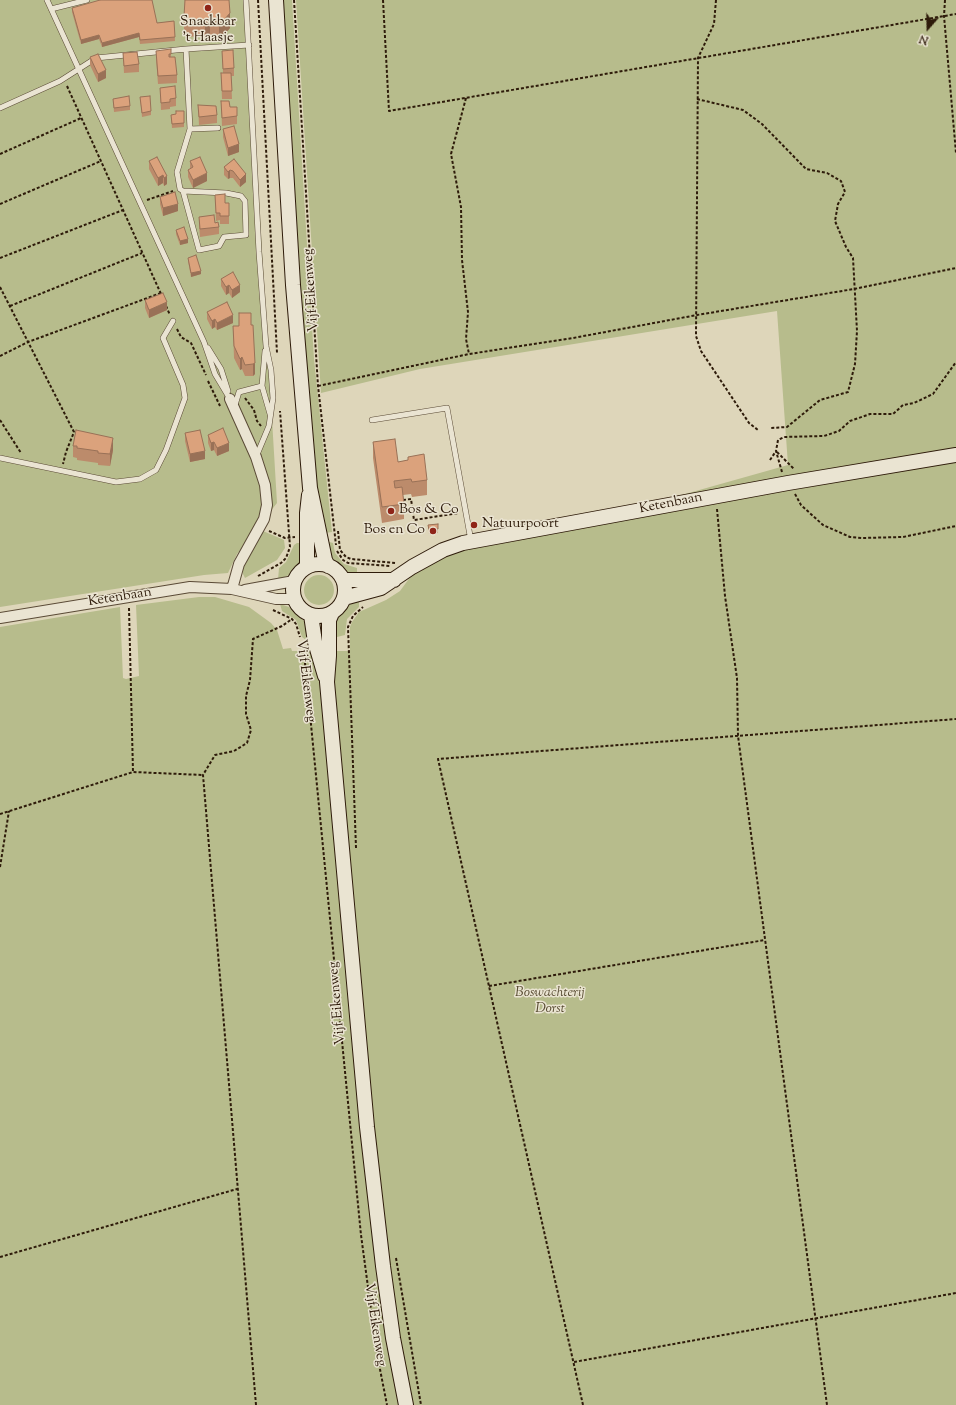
<!DOCTYPE html>
<html>
<head>
<meta charset="utf-8">
<style>
  body { margin:0 }
  #map { position:relative; width:956px; height:1405px; overflow:hidden; background:#ded6ba; font-family:"Sorts Mill Goudy",serif }
  canvas { display:block }
  .north { position:absolute; left:908px; top:8px; width:40px; height:40px; -webkit-text-stroke:3px #eae4d2; paint-order:stroke; rotate:200deg; font-size:11px; font-weight:700; line-height:16px; text-align:center; color:#2e1b0a }
  .north::after { content:''; display:block; margin:auto; width:14px; height:18px; background:#2e1b0a; clip-path:polygon(50% 0,100% 100%,50% 72%,0 100%) }
</style>
</head>
<body>
<div id="map">
<canvas width="956" height="1405"></canvas>
<div class="north">N</div>
</div>
<script>
const c = document.querySelector('canvas').getContext('2d');
c.lineJoin = 'round';
function paint(path, color) {
  c.fillStyle = color;
  c.fill(path, 'evenodd');
}
function shape(rows) {
  const path = new Path2D();
  for (const r of rows) {
    if (r.length === 3) {
      path.moveTo(r[0] + r[2], r[1]);
      path.arc(r[0], r[1], r[2], 0, 2 * Math.PI);
      continue;
    }
    path.moveTo(r[0], r[1]);
    for (let i = 2; i < r.length; i += 2) path.lineTo(r[i], r[i + 1]);
  }
  return path;
}
function strokePath(path, color, width, dash) {
  c.strokeStyle = color;
  c.lineWidth = width;
  c.lineCap = dash ? 'butt' : 'round';
  c.setLineDash(dash || []);
  c.stroke(path);
}
function label(font, color, halo, rows, align = 'center') {
  c.font = font + ' "Sorts Mill Goudy",serif';
  c.lineWidth = 3;
  c.setLineDash([]);
  c.textBaseline = 'middle';
  c.strokeStyle = halo;
  c.fillStyle = color;
  for (const [text, x, y, turn = 0] of rows) {
    c.save();
    c.translate(x, y);
    c.rotate((+turn || 0) * Math.PI / 180);
    c.textAlign = isNaN(turn) ? turn : align;
    if (halo) c.strokeText(text, 0, 0);
    c.fillText(text, 0, 0);
    c.restore();
  }
}
paint(shape([
  [0,0,247,0,277,503,237,554,228,573,204,575,0,607],
  [282,0,292,0,314,359,332,532,325,533,315,472,304,345],
  [296,0,956,0,956,1405,0,1405,0,627,120,607,123,678,126,679,139,676,136,605,199,597,215,597,249,607,271,623,277,630,283,649,291,648,292,651,350,651,350,627,352,622,359,612,386,600,400,591,411,576,456,551,488,546,488,540,600,518,788,465,777,311,420,369,321,393],
  [263,531,284,540,285,548,277,560,245,578,243,574,243,568],
  [326,541,333,543,335,553,344,564,357,568,357,576,345,571,333,560,329,554],
  [297,543,304,543,301,561,289,575,278,580,279,568,286,562,294,545],
  [319,590,15],
  [359,599,359,607,347,619,345,635,333,638,336,620,349,605],
  [280,604,289,607,303,620,306,623,309,640,306,640,302,637,296,620,282,611]
]), '#b7bc8c');
const lane = shape([
  [47,0,204,342,215,374,230,399],
  [246,0,259,252,266,346,271,370,273,398,269,426,256,457],
  [51,9,87,0],
  [186,49,249,45],
  [0,108,60,81,96,58,186,49,190,129,177,172,180,189,183,191,199,250,219,246,224,237,246,235,245,201,241,196,226,193,183,191],
  [190,129,218,128],
  [208,348,221,369,228,391],
  [262,386,270,414],
  [235,405,239,392,262,386,265,351],
  [372,420,447,408,471,541],
  [0,458,116,482,140,479,156,470,166,450,185,398,183,385,163,338,173,321]
]);
const street = shape([
  [230,399,256,457,265,485,267,505,264,519,239,564,232,589],
  [245,590,294,581],
  [0,618,190,587,232,589,276,599,294,599]
]);
const secondary = shape([
  [276,0,293,285,310,488,325,560,328,566],
  [319,590,26],
  [307,566,307,513,309,495],
  [343,580,394,580],
  [344,598,381,588,412,567,443,550,463,543,788,483,956,455],
  [332,613,329,620,329,656,327,682,367,1127,383,1266,393,1338,406,1405],
  [311,615,315,642,325,676]
]);
strokePath(lane, '#5a4a36', 6);
strokePath(street, '#5a4a36', 12);
strokePath(secondary, '#2e1b0a', 16);
strokePath(shape([
  [258,0,277,353],
  [294,0,318,386,336,545],
  [383,0,389,111,956,14],
  [716,0,714,24,698,58,696,336,701,351,749,423,758,430],
  [945,0,944,16,956,153],
  [67,86,161,294],
  [466,98,451,154,461,207,462,260,468,312,466,339,469,354],
  [697,99,743,110,762,124,806,169,827,173,841,181,845,192,838,204,835,221,846,247,853,258,857,331,855,364,848,392,820,400,787,427,770,428],
  [0,154,81,118],
  [147,200,173,191],
  [0,204,101,161],
  [0,258,123,210],
  [0,287,74,432,66,452,63,464],
  [10,306,142,253],
  [166,306,170,315],
  [177,329,181,337,191,343,206,375],
  [0,356,28,342,161,293],
  [208,381,220,406],
  [318,386,469,354,573,338,697,315,854,289,956,268],
  [245,398,254,410,257,421,261,426],
  [0,420,21,453],
  [777,452,794,469],
  [770,460,776,451],
  [782,472,776,451,778,440,784,437,824,436,839,431,850,421,870,414,893,414,903,405,914,403,933,394,956,362],
  [795,494,801,505,823,525,850,537,862,538,903,537,956,526],
  [403,500,411,499,414,520,459,513],
  [717,509,725,596,737,678,738,736,827,1405],
  [269,531,285,538,295,537],
  [338,531,340,550,346,557,351,559,395,563],
  [337,551,343,560,348,563,391,566],
  [258,576,281,563,286,558,290,547,280,411],
  [129,608,133,772],
  [273,610,292,619,296,624,300,637],
  [304,653,361,1235,377,1354,387,1405],
  [0,814,133,772,203,775],
  [356,848,348,627,353,616,363,607],
  [0,867,9,811],
  [489,986,765,940],
  [0,1257,237,1189],
  [396,1258,421,1405],
  [574,1362,956,1293],
  [256,1405,203,775,215,755,234,751,247,743,251,730,246,714,246,696,250,680,253,639,282,626,292,619],
  [583,1405,438,759,956,719]
]), '#2e1b0a', 2, [3, 2]);
strokePath(lane, '#eae4d2', 5);
strokePath(street, '#eae4d2', 10);
strokePath(secondary, '#eae4d2', 14);
paint(shape([
  [185,0,230,28,224,35,219,37,210,36,205,38,203,36,186,37,184,31,184,16],
  [72,8,157,23,174,21,175,41,140,44,139,37,102,47,99,39,81,44,72,12],
  [156,51,171,54,171,57,177,75,177,83,158,84,156,58],
  [222,51,234,68,234,76,231,76,232,99,222,99,221,73,223,73],
  [123,53,139,64,139,72,124,73],
  [90,57,106,78,98,82,90,65],
  [160,88,176,98,176,106,170,107,170,109,161,110],
  [140,97,151,111,151,115,142,117],
  [113,99,130,106,130,110,114,112],
  [221,101,230,107,237,116,237,124,222,126],
  [198,105,217,115,217,123,199,125],
  [184,111,184,127,172,128,171,115,176,114],
  [223,129,239,152,228,156,223,137],
  [157,157,167,184,164,186,163,183,158,186,149,169,149,161],
  [234,159,246,182,240,187,233,178,230,178,228,179,224,175,224,167],
  [190,161,207,181,193,188,188,177,188,170,190,169],
  [215,195,225,203,229,216,229,224,220,224,220,220,216,221],
  [160,197,178,211,163,216,160,204],
  [199,217,215,223,219,227,219,234,200,237,199,225],
  [176,230,188,243,180,245,176,234],
  [188,258,201,274,191,277,188,261],
  [221,279,240,292,232,298,229,293,226,295,221,286],
  [145,300,167,310,149,318,145,308],
  [207,312,233,323,217,330,215,327,212,329,207,319],
  [239,313,251,325,255,374,253,376,245,376,242,369,240,370,234,358,233,326,239,326],
  [185,433,205,459,190,462,185,441],
  [208,435,229,451,217,456,214,450,211,451,208,443],
  [373,442,398,462,408,460,408,457,427,480,427,495,412,497,411,494,403,495,404,504,404,519,382,523,373,458],
  [73,446,113,450,110,466,98,465,98,463,77,460,77,458,73,457],
  [438,524,438,533,429,534,428,525]
]), '#bc8b6b');
paint(shape([
  [230,13,230,28,224,35,219,37,219,22],
  [210,20,210,36,205,38,205,23],
  [139,33,139,37,102,47,102,43],
  [99,35,99,39,81,44,81,40],
  [106,70,106,78,98,82,98,74],
  [239,144,239,152,228,156,228,148],
  [230,170,230,178,228,179,228,172],
  [207,173,207,181,193,188,193,180],
  [246,174,246,182,240,187,240,180],
  [163,175,163,183,158,186,158,178],
  [167,176,167,184,164,186,164,178],
  [178,204,178,211,163,216,163,208],
  [188,239,188,243,180,245,180,241],
  [201,271,201,274,191,277,191,273],
  [229,285,229,293,226,295,226,287],
  [240,285,240,292,232,298,232,290],
  [167,302,167,310,149,318,149,310],
  [233,315,233,323,217,330,217,323],
  [215,319,215,327,212,329,212,321],
  [242,357,242,369,240,370,240,359],
  [255,363,255,374,253,376,253,364],
  [113,438,113,450,110,466,110,454],
  [214,442,214,450,211,451,211,443],
  [229,443,229,451,217,456,217,448],
  [205,451,205,459,190,462,190,454]
]), '#997157');
const building = shape([
  [100,0,152,0,157,23,174,21,175,37,140,40,139,33,102,43,99,35,81,40,72,8,100,0],
  [185,0,229,0,230,13,224,20,219,22,210,20,205,23,203,21,186,22,184,16,185,0],
  [171,49,171,54,169,54,169,57,175,57,177,75,158,76,156,51,171,49],
  [233,50,234,68,223,69,222,51,233,50],
  [137,52,139,64,124,66,123,53,137,52],
  [98,54,106,70,98,74,90,57,98,54],
  [221,73,231,73,232,91,222,91,221,73],
  [175,86,176,98,170,99,170,102,161,103,160,88,175,86],
  [129,96,130,106,114,108,113,99,129,96],
  [150,96,151,111,142,113,140,97,150,96],
  [221,101,229,101,230,107,237,107,237,116,222,118,221,101],
  [198,105,216,106,217,115,199,117,198,105],
  [176,111,184,111,184,123,172,124,171,115,176,114,176,111],
  [234,126,239,144,228,148,223,129,234,126],
  [157,157,167,176,164,178,163,175,158,178,149,161,157,157],
  [200,157,207,173,193,180,188,170,193,167,190,161,200,157],
  [234,159,246,174,240,180,233,171,230,170,228,172,224,167,234,159],
  [175,192,178,204,163,208,160,197,175,192],
  [225,194,225,203,229,203,229,216,220,216,220,213,216,213,215,195,225,194],
  [214,215,215,223,218,222,219,227,200,229,199,217,214,215],
  [184,227,188,239,180,241,176,230,184,227],
  [196,255,201,271,191,273,188,258,196,255],
  [233,272,240,285,232,290,229,285,226,287,221,279,233,272],
  [163,293,167,302,149,310,145,300,163,293],
  [227,302,233,315,217,323,215,319,212,321,207,312,227,302],
  [239,313,251,313,251,325,253,325,255,363,253,364,245,365,242,357,240,359,234,346,233,326,239,326,239,313],
  [223,428,229,443,217,448,214,442,211,443,208,435,223,428],
  [76,430,113,438,110,454,98,453,98,451,77,448,77,446,73,446,76,430],
  [200,430,205,451,190,454,185,433,200,430],
  [395,439,398,462,408,460,408,457,424,454,427,480,412,482,411,479,394,481,395,488,402,487,404,504,382,507,373,442,395,439],
  [438,524,438,529,429,530,428,525,438,524]
]);
paint(building, '#dba27c');
strokePath(building, '#997157', 1);
for (const [x, y, r, color] of [
  [208,8,4,"#8f2418"],
  [391,511,4,"#8f2418"],
  [474,525,4,"#8f2418"],
  [433,531,4,"#8f2418"]
]) {
  const dot = new Path2D();
  dot.arc(x, y, r, 0, 2 * Math.PI);
  c.fillStyle = color;
  c.fill(dot);
  strokePath(dot, '#eae4d2', 1.5);
}
label('14px', '#2e1b0a', '#eae4d2', [
  ["Snackbar",208,23,"center"],
  ["'t Haasje",208,39,"center"],
  ["Bos & Co",399,511],
  ["Natuurpoort",482,525],
  ["Bos en Co",425,531,"right"]
], 'left');
label('14px', '#2e1b0a', '#eae4d2', [
  ["Vijf Eikenweg",312,290,-94],
  ["Ketenbaan",671,504,-11],
  ["Ketenbaan",120,598,-9],
  ["Vijf Eikenweg",305,681,83],
  ["Vijf Eikenweg",338,1003,-95],
  ["Vijf Eikenweg",374,1325,81]
]);
label('italic 14px', '#574b31', '#eae4d2', [
  ["Boswachterij",550,994],
  ["Dorst",550,1010]
]);
</script>
</body>
</html>
